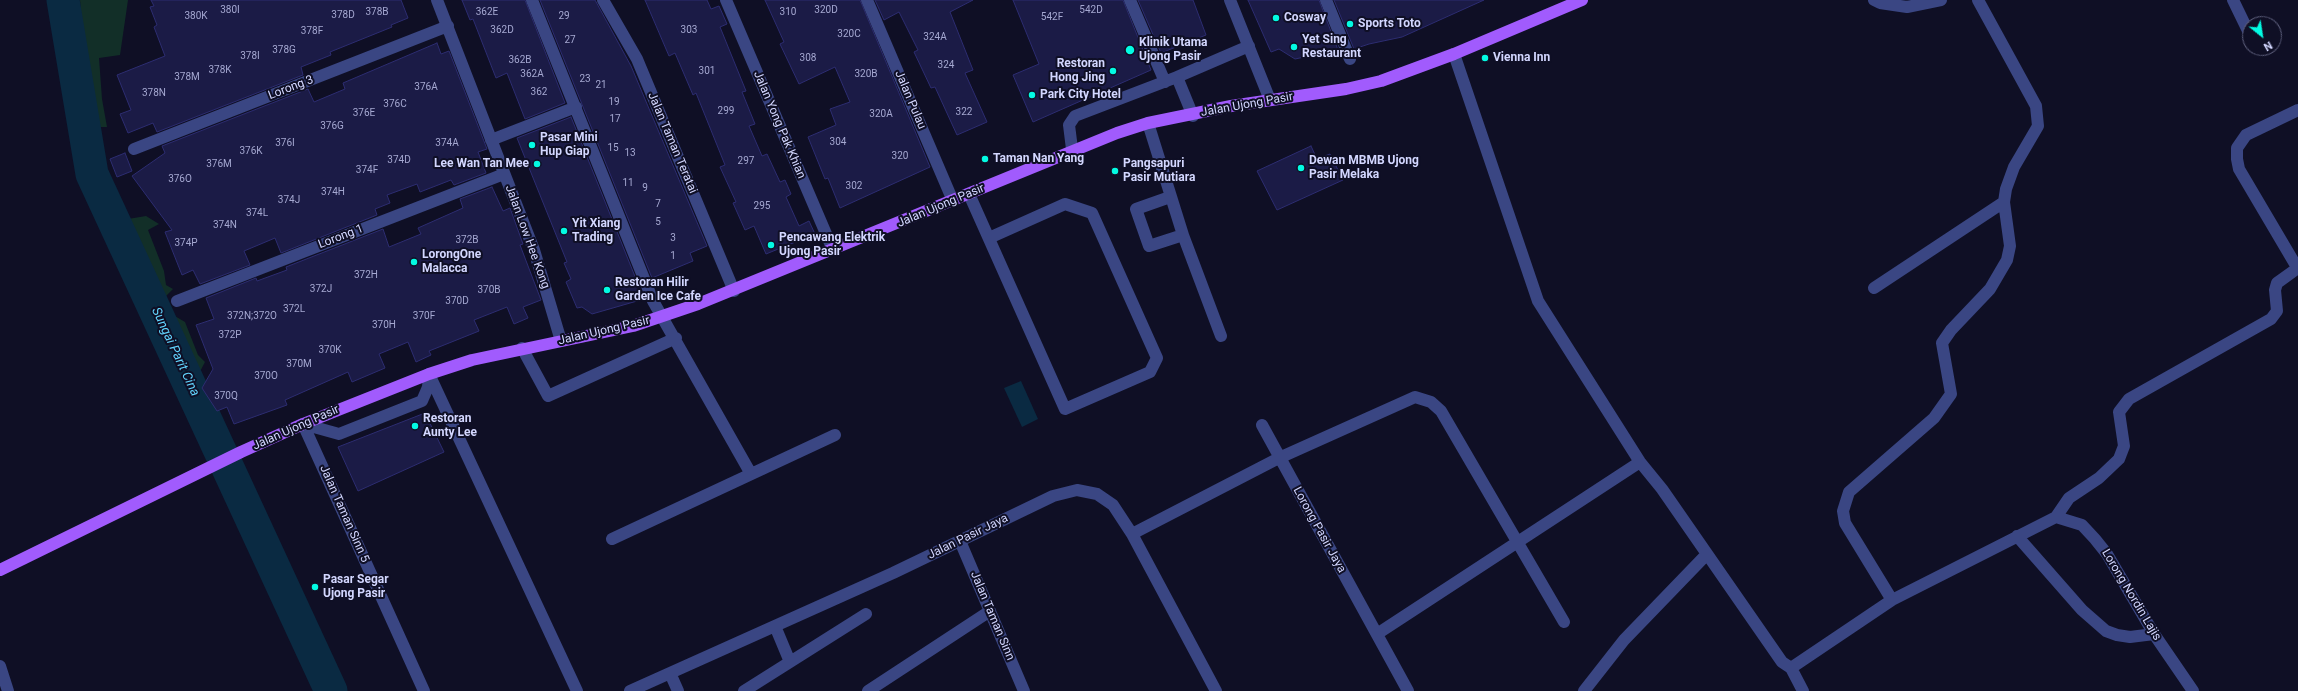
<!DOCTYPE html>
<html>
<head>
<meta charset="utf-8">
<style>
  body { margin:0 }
  #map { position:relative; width:2298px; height:691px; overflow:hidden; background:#0f0f25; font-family:Roboto,sans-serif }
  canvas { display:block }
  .north { position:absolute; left:2242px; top:16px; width:40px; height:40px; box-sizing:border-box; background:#0f0f25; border:1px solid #5d5f7c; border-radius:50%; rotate:150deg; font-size:11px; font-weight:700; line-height:16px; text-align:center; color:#d3d7ff }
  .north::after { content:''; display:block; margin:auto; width:14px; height:18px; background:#03fbe3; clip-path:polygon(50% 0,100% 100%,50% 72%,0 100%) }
</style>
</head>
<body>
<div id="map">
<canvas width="2298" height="691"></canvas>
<div class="north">N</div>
</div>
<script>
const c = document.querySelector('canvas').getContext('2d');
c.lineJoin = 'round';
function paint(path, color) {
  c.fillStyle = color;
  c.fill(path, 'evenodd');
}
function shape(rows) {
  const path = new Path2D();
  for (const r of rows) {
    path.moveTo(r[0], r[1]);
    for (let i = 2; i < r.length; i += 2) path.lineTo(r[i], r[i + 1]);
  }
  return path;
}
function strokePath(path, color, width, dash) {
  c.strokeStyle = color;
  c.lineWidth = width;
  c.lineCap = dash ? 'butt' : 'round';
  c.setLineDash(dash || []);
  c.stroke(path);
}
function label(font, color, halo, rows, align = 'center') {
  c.font = font + ' Roboto,sans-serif';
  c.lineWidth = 4;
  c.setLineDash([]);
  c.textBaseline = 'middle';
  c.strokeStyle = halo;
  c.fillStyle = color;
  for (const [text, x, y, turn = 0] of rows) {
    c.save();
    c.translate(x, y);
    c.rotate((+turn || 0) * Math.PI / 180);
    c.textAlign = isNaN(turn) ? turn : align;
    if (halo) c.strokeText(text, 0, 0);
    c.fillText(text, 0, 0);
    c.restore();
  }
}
paint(shape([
  [80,0,128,0,120,55,99,58,102,99,107,127,95,127,87,78],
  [146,216,159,224,148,230,164,271,166,285,173,289,166,296,167,308,173,315,185,322,198,355,205,362,195,381,190,380,145,268,128,219]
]), '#122f28');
paint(shape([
  [1021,381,1038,419,1022,427,1004,388]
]), '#0a2a42');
strokePath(shape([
  [63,0,92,174,331,691]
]), '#0a2a42', 33);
const building = shape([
  [151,0,401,0,408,18,391,25,392,27,330,52,331,55,301,67,303,75,157,132,153,123,128,133,120,114,131,110,117,75,165,56,154,27,157,25,150,7,154,6,151,0],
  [462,0,525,0,565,103,525,119,507,73,496,78,473,19,470,20,462,0],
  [540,0,595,0,631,66,707,246,690,253,693,261,652,278,540,0],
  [645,0,707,0,711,9,719,6,727,24,720,27,746,91,742,92,755,124,749,126,762,156,767,154,780,182,785,180,791,194,786,197,799,226,809,221,815,234,766,254,754,226,745,230,733,203,736,202,720,167,725,165,696,93,693,95,675,53,669,56,645,0],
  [765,0,860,0,930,167,840,208,828,178,825,179,808,137,836,125,830,109,850,102,835,67,799,84,780,44,784,42,765,0],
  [875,0,973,0,950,12,973,70,965,73,987,122,957,135,935,87,931,88,914,52,918,50,899,12,884,20,875,0],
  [1013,0,1123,0,1151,70,1033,122,1013,75,1039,64,1013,0],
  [1138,0,1193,0,1206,35,1161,53,1138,0],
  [1248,0,1319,0,1338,50,1295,59,1279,49,1271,52,1248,0],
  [1334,0,1484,0,1402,37,1369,44,1354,49,1334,0],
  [437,43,441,54,449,51,487,149,478,152,486,173,454,185,451,180,420,192,417,184,387,195,390,203,375,209,377,215,281,253,275,238,244,251,250,265,200,284,193,270,182,275,165,232,172,230,132,176,165,153,162,146,308,89,314,102,345,89,343,83,437,43],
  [571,117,644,299,592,314,582,307,577,308,566,282,571,279,564,263,567,262,517,138,571,117],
  [1311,146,1317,159,1330,154,1343,180,1277,210,1257,171,1311,146],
  [125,153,132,171,117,177,110,159,125,153],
  [492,187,503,211,510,208,523,244,520,245,541,300,523,307,528,318,514,324,507,307,474,320,479,331,429,351,431,355,416,362,408,342,379,354,385,368,352,382,348,372,285,400,287,405,234,424,227,407,217,411,202,388,213,369,196,325,214,319,206,298,256,278,257,281,287,270,286,267,383,229,389,247,421,234,418,228,463,208,460,199,492,187],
  [425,413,444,452,358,491,338,447,425,413]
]);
paint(building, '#1b1b46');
strokePath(building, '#2d2d71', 1);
strokePath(shape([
  [437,0,534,250,561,341],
  [532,0,653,301,751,474],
  [603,0,637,59,734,291],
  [726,0,833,250],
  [867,0,953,201],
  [1130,0,1165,82],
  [1230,0,1270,100],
  [1326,0,1350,59],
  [1874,0,1880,3,1907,7,1941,0],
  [2233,0,2250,35],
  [1454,54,1538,301,1640,462,1662,489,1782,662,1791,668,1892,600,2056,517,2069,498,2099,478,2119,459,2124,446,2119,412,2129,399,2271,319,2277,311,2275,290,2277,283,2298,268],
  [2298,110,2246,135,2237,148,2237,159,2239,169,2298,269],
  [1193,116,1177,77,1249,46],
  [1148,123,1183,235,1149,246,1136,209,1170,197],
  [491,140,576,107],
  [134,149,448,26],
  [1072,149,1069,125,1075,116,1177,77],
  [969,194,1065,409,1150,372,1157,358,1092,213,1065,204,989,238],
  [1183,235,1221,336],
  [1874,288,2004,202],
  [177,301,504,174],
  [522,348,548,396,676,338],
  [429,374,577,691],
  [303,424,424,691],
  [303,424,339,434,422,401,428,387,429,374],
  [1262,425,1408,691],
  [2056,517,2082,525,2095,539,2107,554,2154,634,2193,691],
  [1132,534,1279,458,1415,397,1431,402,1441,411,1564,622],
  [2017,536,2082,610,2106,631,2117,635,2130,637,2154,634],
  [612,539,835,435],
  [960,541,1024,691],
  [1892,600,1845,523,1843,511,1849,492,1934,418,1951,394,1942,343,1951,330,1990,289,2007,260,2010,246,2004,202,2006,189,2014,167,2038,126,2036,106,1978,0],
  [775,626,790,662],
  [1377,634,1640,462],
  [0,666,8,691],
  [1791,668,1803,691],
  [670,673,678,691],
  [630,691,893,573,1053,496,1077,490,1097,494,1113,505,1132,534,1216,691],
  [744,691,866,614],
  [868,691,990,611],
  [1584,691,1624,640,1707,554]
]), '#3a4683', 12);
strokePath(shape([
  [0,570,241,452,303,424,429,374,472,360,633,326,698,304,1117,133,1148,123,1231,106,1346,89,1381,81,1454,54,1582,0]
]), '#a15bfd', 12);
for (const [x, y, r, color] of [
  [1276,18,4,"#03fbe3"],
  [1350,24,4,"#03fbe3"],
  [1294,47,4,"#03fbe3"],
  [1130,50,5,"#03fbe3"],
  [1485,58,4,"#03fbe3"],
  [1113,71,4,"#03fbe3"],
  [1032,95,4,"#03fbe3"],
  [532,145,4,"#03fbe3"],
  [985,159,4,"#03fbe3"],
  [537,164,4,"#03fbe3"],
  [1301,168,4,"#03fbe3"],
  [1115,171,4,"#03fbe3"],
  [564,231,4,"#03fbe3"],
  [771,245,4,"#03fbe3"],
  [414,262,4,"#03fbe3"],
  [607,290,4,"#03fbe3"],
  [415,426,4,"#03fbe3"],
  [315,587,4,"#03fbe3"]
]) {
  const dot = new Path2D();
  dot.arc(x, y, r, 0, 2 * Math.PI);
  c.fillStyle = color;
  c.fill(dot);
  strokePath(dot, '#0f0f25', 1.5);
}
label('10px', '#a5a8d1', null, [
  ["380I",230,10],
  ["320D",826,10],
  ["542D",1091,10],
  ["378B",377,12],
  ["362E",487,12],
  ["310",788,12],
  ["378D",343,15],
  ["380K",196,16],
  ["29",564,16],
  ["542F",1052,17],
  ["362D",502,30],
  ["303",689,30],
  ["378F",312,31],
  ["320C",849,34],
  ["324A",935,37],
  ["27",570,40],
  ["378G",284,50],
  ["378I",250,56],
  ["308",808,58],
  ["362B",520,60],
  ["324",946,65],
  ["378K",220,70],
  ["301",707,71],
  ["362A",532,74],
  ["320B",866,74],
  ["378M",187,77],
  ["23",585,79],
  ["21",601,85],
  ["376A",426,87],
  ["362",539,92],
  ["378N",154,93],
  ["19",614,102],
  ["376C",395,104],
  ["299",726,111],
  ["322",964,112],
  ["376E",364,113],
  ["320A",881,114],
  ["17",615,119],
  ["376G",332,126],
  ["304",838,142],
  ["376I",285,143],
  ["374A",447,143],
  ["15",613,148],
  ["376K",251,151],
  ["13",630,153],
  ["320",900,156],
  ["374D",399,160],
  ["297",746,161],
  ["376M",219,164],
  ["374F",367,170],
  ["376O",180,179],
  ["11",628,183],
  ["302",854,186],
  ["9",645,188],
  ["374H",333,192],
  ["374J",289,200],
  ["7",658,204],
  ["295",762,206],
  ["374L",257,213],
  ["5",658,222],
  ["374N",225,225],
  ["3",673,238],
  ["372B",467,240],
  ["374P",186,243],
  ["1",673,256],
  ["372H",366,275],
  ["372J",321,289],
  ["370B",489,290],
  ["370D",457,301],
  ["372L",294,309],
  ["372N;372O",252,316],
  ["370F",424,316],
  ["370H",384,325],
  ["372P",230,335],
  ["370K",330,350],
  ["370M",299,364],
  ["370O",266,376],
  ["370Q",226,396]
]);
label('bold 12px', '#d3d7ff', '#0f0f25', [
  ["Cosway",1284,18],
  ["Sports Toto",1358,24],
  ["Yet Sing",1302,40],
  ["Restaurant",1302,54],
  ["Klinik Utama",1139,43],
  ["Ujong Pasir",1139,57],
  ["Vienna Inn",1493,58],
  ["Restoran",1105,64,"right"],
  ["Hong Jing",1105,78,"right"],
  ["Park City Hotel",1040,95],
  ["Pasar Mini",540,138],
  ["Hup Giap",540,152],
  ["Taman Nan Yang",993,159],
  ["Dewan MBMB Ujong",1309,161],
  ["Pasir Melaka",1309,175],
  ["Lee Wan Tan Mee",529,164,"right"],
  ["Pangsapuri",1123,164],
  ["Pasir Mutiara",1123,178],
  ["Yit Xiang",572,224],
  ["Trading",572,238],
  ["Pencawang Elektrik",779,238],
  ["Ujong Pasir",779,252],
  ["LorongOne",422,255],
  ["Malacca",422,269],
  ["Restoran Hilir",615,283],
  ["Garden Ice Cafe",615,297],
  ["Restoran",423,419],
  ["Aunty Lee",423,433],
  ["Pasar Segar",323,580],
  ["Ujong Pasir",323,594]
], 'left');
label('12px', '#d3d7ff', '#0f0f25', [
  ["Lorong 3",291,88,-21],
  ["Jalan Pulau",910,100,67],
  ["Jalan Ujong Pasir",1247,105,-10],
  ["Jalan Yong Pak Khian",779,125,67],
  ["Jalan Taman Teratai",672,143,67],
  ["Jalan Ujong Pasir",941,206,-23],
  ["Lorong 1",341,237,-21],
  ["Jalan Low Hee Kong",527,237,70],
  ["Jalan Ujong Pasir",604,331,-13],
  ["Jalan Ujong Pasir",296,428,-24],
  ["Jalan Taman Sinn 5",344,514,66],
  ["Lorong Pasir Jaya",1319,530,61],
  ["Jalan Pasir Jaya",968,537,-26],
  ["Lorong Nordin Lajis",2131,595,59],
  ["Jalan Taman Sinn",992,616,67]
]);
label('italic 13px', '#62d4fd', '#0f0f25', [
  ["Sungai Parit Cina",175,352,65]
]);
</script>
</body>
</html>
